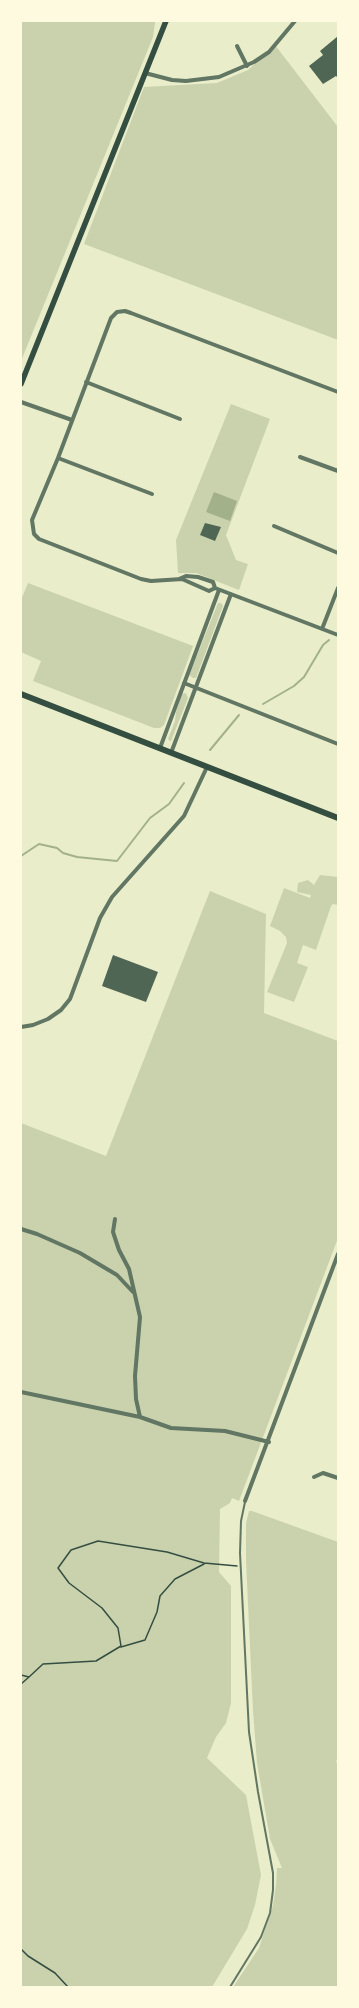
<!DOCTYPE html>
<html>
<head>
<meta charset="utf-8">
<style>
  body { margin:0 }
  #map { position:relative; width:359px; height:2008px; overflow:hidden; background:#e9edc9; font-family:Ubuntu,sans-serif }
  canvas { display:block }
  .frame { position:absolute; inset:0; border:22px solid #fefae0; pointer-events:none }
</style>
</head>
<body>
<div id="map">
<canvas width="359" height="2008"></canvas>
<div class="frame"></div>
</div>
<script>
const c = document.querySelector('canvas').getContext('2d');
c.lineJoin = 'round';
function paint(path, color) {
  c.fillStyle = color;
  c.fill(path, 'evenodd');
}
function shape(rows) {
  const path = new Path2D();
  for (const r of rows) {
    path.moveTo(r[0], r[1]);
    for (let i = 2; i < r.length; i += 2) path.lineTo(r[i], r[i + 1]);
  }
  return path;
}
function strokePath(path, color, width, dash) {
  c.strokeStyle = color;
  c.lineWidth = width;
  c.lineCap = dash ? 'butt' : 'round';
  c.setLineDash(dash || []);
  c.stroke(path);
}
paint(shape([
  [21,21,155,21,155,23,153,37,21,361],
  [275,45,338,127,338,340,84,244,144,87,217,83,248,70],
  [231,404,270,419,226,535,236,560,248,564,239,590,196,573,178,573,176,540],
  [28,583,193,646,164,725,160,728,154,728,33,681,41,661,21,652,21,600],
  [218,603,221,603,223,606,196,678,193,678,189,675],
  [186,693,188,698,171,741,170,741,168,739,175,721,176,712,182,694],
  [320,875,338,877,338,905,333,904,331,906,316,950,303,945,297,963,308,967,294,1002,267,992,287,943,286,937,280,931,270,926,284,888,310,898,311,895,297,892,298,883,308,880,314,885],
  [210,891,266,914,264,1013,338,1041,338,1238,239,1501,232,1498,230,1503,220,1509,219,1572,231,1586,231,1703,226,1723,216,1737,207,1758,246,1795,261,1875,255,1905,247,1929,212,1987,21,1987,21,1123,106,1156],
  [249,1511,252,1511,338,1542,338,1756,336,1762,338,1763,338,1987,233,1987,259,1948,273,1905,276,1885,277,1868,282,1868,270,1839,257,1763,253,1711,246,1561,246,1523]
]), '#cad2ad');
paint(shape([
  [214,492,237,501,230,521,206,512]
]), '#a3b18a');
strokePath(shape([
  [263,704,294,686,304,677,323,645,329,640],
  [210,750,239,715],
  [21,856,39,844,57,848,63,853,77,857,117,861,150,818,169,804,184,783]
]), '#a3b18a', 2);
paint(shape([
  [338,36,338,78,336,76,323,84,309,66,323,55,320,51],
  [205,523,221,527,215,541,200,535],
  [113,955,158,972,146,1002,102,986]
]), '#4f6655');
strokePath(shape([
  [121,1647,145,1640,157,1612,160,1596,175,1579,204,1564],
  [21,1675,29,1677,43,1664,96,1661,121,1646,118,1628,102,1608,69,1583,58,1568,71,1550,98,1541,167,1552,204,1563,237,1566],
  [21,1684,29,1677],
  [21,1949,28,1956,55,1973,68,1987]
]), '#344e41', 1.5);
strokePath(shape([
  [230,1987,261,1937,270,1913,273,1890,273,1873,258,1792,249,1732,240,1553,241,1521,245,1502]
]), '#617663', 2);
strokePath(shape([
  [237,46,247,66],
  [145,73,172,80,186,81,219,77,254,62,269,52,295,21],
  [86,382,180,419],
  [338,392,131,313,125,311,117,312,111,318,58,458,32,520,34,534,39,539,141,579,151,581,182,579,209,591,215,588,338,635],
  [21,402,72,420],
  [300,457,338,471],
  [58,458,152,494],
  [274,526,338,553],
  [179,579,186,576,198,577,213,582,215,588],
  [322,629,338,588],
  [184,683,338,744],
  [160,748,219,590],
  [171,753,231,594],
  [21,1027,33,1025,48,1019,61,1010,70,999,100,918,112,897,184,816,207,767],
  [21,1229,37,1234,80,1253,117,1275,133,1292],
  [21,1392,140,1417,136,1399,135,1376,140,1317,129,1269,119,1250,113,1232,115,1219],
  [140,1417,171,1428,225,1431,269,1442],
  [314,1477,323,1473,338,1478],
  [245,1501,338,1254]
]), '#617663', 4);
strokePath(shape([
  [21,384,166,21]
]), '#344e41', 5.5);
strokePath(shape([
  [21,694,338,818]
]), '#344e41', 6);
</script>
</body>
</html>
